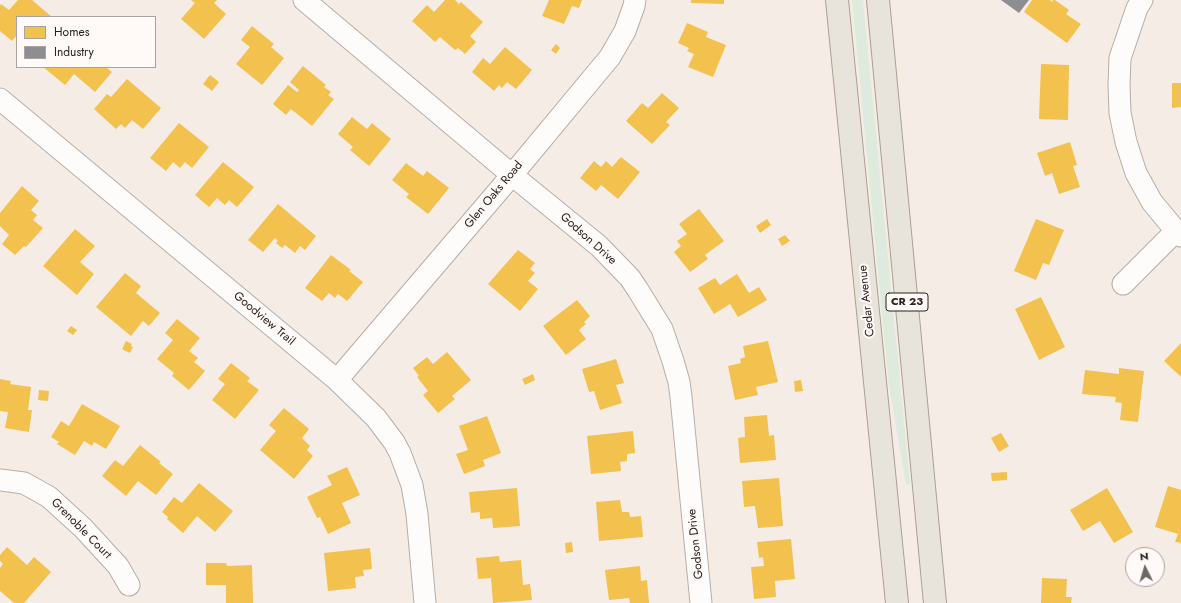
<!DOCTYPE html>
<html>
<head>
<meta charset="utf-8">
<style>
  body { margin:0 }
  #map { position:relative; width:1181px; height:603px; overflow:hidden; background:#f6ece6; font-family:Jost,sans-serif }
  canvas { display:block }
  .legend { position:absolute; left:16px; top:16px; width:140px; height:52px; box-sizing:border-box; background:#fffaf8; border:1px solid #a9a3a0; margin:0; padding:5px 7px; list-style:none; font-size:12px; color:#29211c }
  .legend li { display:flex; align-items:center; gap:8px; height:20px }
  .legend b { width:20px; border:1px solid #a9a3a0 }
  .north { position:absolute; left:1125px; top:547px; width:40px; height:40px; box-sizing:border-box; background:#fffaf8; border:1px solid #a9a3a0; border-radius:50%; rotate:355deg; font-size:11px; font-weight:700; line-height:16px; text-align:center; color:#29211c }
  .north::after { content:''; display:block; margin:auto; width:14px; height:18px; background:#716863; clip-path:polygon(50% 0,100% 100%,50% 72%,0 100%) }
</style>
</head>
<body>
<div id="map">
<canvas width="1181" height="603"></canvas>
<ul class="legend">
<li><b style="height:11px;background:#f2c14e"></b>Homes</li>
<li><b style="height:11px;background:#8d8d92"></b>Industry</li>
</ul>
<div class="north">N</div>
</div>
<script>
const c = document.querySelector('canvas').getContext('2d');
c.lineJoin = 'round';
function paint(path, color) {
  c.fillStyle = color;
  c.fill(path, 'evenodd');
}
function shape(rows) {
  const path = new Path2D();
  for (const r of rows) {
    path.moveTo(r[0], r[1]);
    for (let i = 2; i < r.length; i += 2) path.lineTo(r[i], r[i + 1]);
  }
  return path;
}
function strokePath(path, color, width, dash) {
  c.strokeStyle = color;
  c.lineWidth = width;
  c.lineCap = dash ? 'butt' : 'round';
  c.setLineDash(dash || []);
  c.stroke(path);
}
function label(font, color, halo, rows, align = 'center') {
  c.font = font + ' Jost,sans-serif';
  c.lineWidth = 4;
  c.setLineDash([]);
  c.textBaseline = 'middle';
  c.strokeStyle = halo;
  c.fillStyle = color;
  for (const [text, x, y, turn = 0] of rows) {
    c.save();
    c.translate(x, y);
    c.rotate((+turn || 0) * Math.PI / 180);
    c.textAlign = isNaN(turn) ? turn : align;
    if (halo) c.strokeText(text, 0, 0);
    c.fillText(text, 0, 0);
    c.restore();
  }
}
paint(shape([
  [852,0,863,0,910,484,906,485,889,386]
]), '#ddeadd');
paint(shape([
  [18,0,32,0,52,17,17,17,17,35,12,41,0,31,0,6,1,4,9,10],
  [191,0,217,0,214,3,226,14,204,39,181,19,195,3],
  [445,0,455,0,459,4,461,2,483,22,470,36,476,42,465,54,458,48,455,50,440,37,435,42,412,21,427,5,434,12],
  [549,0,582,0,579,8,572,6,564,24,542,16],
  [691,0,724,0,724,4,691,3],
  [1032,0,1050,0,1052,2,1053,0,1055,0,1069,10,1066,14,1081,24,1067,43,1024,12],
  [687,23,708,32,706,37,726,45,713,77,688,67,694,54,687,51,689,48,678,43],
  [252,26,274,44,271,47,284,58,262,85,236,64,250,47,241,40],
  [556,44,560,48,556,54,551,50],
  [505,47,532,70,516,89,507,82,502,88,499,85,494,91,472,72,483,58,490,64],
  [1041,64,1069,65,1068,120,1039,119],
  [303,66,326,85,324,87,331,92,328,95,334,99,312,126,291,109,286,115,273,104,288,85,297,92,299,90,290,82],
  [43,67,106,67,112,72,95,92,74,74,65,85],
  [210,75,219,82,212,91,203,84],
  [127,79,161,108,143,129,132,120,125,128,121,124,116,129,94,109,107,94,111,97],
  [1172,83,1181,83,1181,107,1172,108],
  [662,93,679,108,666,122,670,125,652,144,626,121,642,103,648,108],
  [352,117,367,129,372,123,391,139,369,166,350,150,353,147,338,134],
  [179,123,209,147,192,168,185,162,180,168,173,162,166,171,150,158],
  [1070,142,1077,165,1073,166,1080,187,1059,194,1052,173,1045,176,1037,153],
  [621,157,640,172,618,199,601,185,596,191,580,178,594,161,601,167,606,161,612,167],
  [223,162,254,187,237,207,229,200,225,205,217,198,209,207,195,195],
  [406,163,423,176,427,171,449,188,428,214,406,197,409,194,392,180],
  [22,186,39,201,31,210,37,215,33,220,43,228,26,247,24,246,15,255,2,244,9,235,0,226,0,213],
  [278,204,316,236,305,250,300,246,295,253,285,245,282,248,276,243,278,241,275,238,263,252,248,240],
  [699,209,724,241,705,255,708,259,690,272,674,252,681,246,677,241,687,234,679,224],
  [767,219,771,225,760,233,756,226],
  [1036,219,1064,230,1049,265,1043,263,1036,280,1014,271],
  [75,229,95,246,80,262,94,274,77,295,43,266],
  [785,235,790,241,782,246,778,239],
  [518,250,535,263,530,269,535,273,528,281,538,289,520,311,488,284],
  [331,255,351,270,349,271,363,282,347,301,338,294,335,298,329,293,322,301,305,288],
  [125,273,141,286,136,293,160,313,149,326,143,321,131,336,96,307],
  [737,274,749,293,759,287,767,300,738,317,730,304,714,314,698,288,715,278,720,285],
  [1041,297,1065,347,1039,360,1015,309],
  [577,300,590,316,584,322,586,324,579,330,586,339,566,355,543,326],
  [177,319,200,338,189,351,198,358,194,362,205,371,189,390,172,376,174,373,157,359,173,340,165,333],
  [71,326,77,330,73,335,67,331],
  [126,341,132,344,131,346,133,347,130,353,122,349],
  [768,341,778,382,756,387,758,395,735,400,728,366,741,363,740,359,745,357,743,346],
  [1181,343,1181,377,1164,361],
  [447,352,471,380,452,396,455,399,438,413,423,395,428,391,417,377,419,376,413,368,427,357,433,364],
  [616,359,624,383,616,385,622,403,600,410,594,391,589,392,582,369],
  [231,363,250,378,247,381,259,390,235,419,212,400,225,384,218,379],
  [1119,368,1144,371,1138,422,1120,420,1122,403,1115,402,1116,397,1082,394,1085,370,1119,374],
  [533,374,535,380,525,385,522,379],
  [0,379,11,381,10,384,31,387,28,410,32,410,29,432,5,428,8,412,0,411],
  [801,380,803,391,795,392,794,381],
  [39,390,49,391,48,401,38,400],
  [82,404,120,426,106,449,94,442,92,446,84,441,75,455,57,444,59,442,51,437,61,421,69,426],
  [284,408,309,429,302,438,310,446,307,450,313,456,294,479,260,450,276,431,269,425],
  [767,415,769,436,774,435,776,460,740,463,738,438,745,437,744,417],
  [487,416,501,453,483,460,485,466,464,474,456,454,468,450,459,426],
  [633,431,635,453,627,454,627,461,620,462,621,471,591,474,587,436],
  [1001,433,1009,446,999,452,991,438],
  [140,445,161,462,159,463,173,474,156,495,138,481,126,496,102,476,115,460,123,466],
  [347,467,360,495,342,503,351,523,328,534,320,517,317,518,307,497,332,485,327,476],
  [1007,472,1007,480,992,481,991,473],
  [779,478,783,526,758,528,755,506,744,507,742,481],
  [199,483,233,511,215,532,197,516,183,533,167,519,168,517,162,512,174,497,182,503],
  [1168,486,1181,490,1181,543,1175,542,1178,534,1155,527],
  [517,488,520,526,493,528,492,518,480,519,480,512,471,513,469,492],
  [1107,488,1133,532,1114,543,1100,521,1083,531,1070,510],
  [620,500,622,512,629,512,630,517,641,516,643,537,599,541,596,502],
  [791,539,795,579,775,581,776,597,754,599,751,567,764,566,763,557,759,558,757,542],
  [572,542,573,552,566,553,565,543],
  [7,547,27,565,34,557,51,572,24,603,14,603,0,591,0,568,3,564,0,561,0,555],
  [370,548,372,569,363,570,364,576,355,577,356,588,328,591,324,553],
  [499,556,500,562,521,560,523,585,530,584,532,600,493,603,491,578,478,579,476,558],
  [206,563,226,563,227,566,252,565,253,603,226,603,226,585,206,585],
  [640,566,641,581,647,580,649,603,630,603,629,598,609,600,605,570],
  [1042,578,1067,579,1066,597,1072,597,1071,603,1041,603]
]), '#f2c14e');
paint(shape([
  [1001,0,1029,0,1019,13]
]), '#8d8d92');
const minor = shape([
  [304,0,512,175,599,246,630,278,638,290,662,329,673,361,679,382,681,397,701,603],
  [1142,0,1137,8,1120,58,1119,85,1120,113,1126,142,1136,173,1152,202,1176,231,1181,236],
  [0,99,337,380,376,418,394,442,400,453,412,485,417,514,425,603],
  [1123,284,1176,231],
  [337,380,512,175,610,57,625,31,634,6,635,0],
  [0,480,24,483,49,497,83,528,118,566,129,585]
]);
const primary = shape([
  [837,0,897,603],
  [878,0,935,603]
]);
strokePath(minor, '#b6ada8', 23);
strokePath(primary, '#aca090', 24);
strokePath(minor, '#fefcfb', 21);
strokePath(primary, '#e8e3db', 22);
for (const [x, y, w] of [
  [907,302,42]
]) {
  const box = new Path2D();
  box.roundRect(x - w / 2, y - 9, w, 18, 3);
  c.fillStyle = '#fffaf8';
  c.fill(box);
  strokePath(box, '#29211c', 1);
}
label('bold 11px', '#29211c', null, [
  ["CR 23",907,302]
]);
label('12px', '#29211c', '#fffaf8', [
  ["Glen Oaks Road",494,195,-50],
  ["Godson Drive",588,239,42],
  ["Cedar Avenue",867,301,-96],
  ["Goodview Trail",264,319,40],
  ["Grenoble Court",81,529,45],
  ["Godson Drive",696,544,-96]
]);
</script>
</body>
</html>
